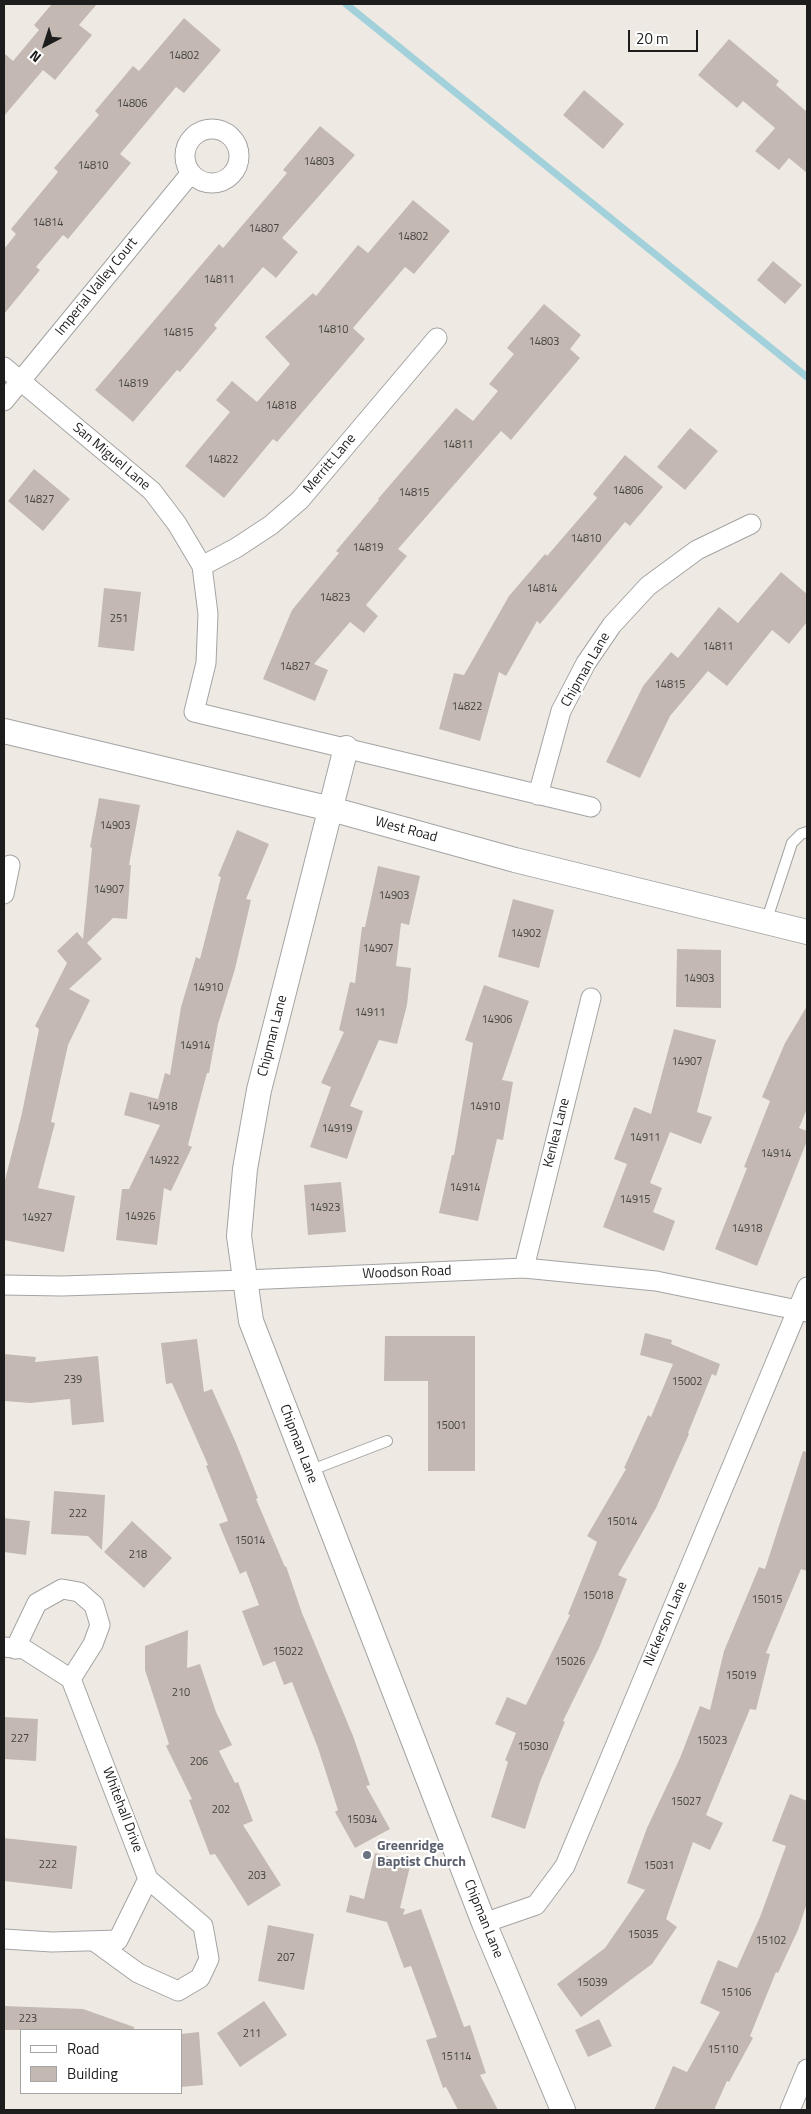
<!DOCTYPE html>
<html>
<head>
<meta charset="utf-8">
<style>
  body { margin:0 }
  #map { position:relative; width:811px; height:2114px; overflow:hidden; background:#eeeae3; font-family:"Titillium Web",sans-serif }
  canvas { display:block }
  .frame { position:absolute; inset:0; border:5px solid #1d1d1d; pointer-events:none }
  .legend { position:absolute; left:20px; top:2029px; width:162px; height:65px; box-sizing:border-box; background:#fff; border:1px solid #a5a5a5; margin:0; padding:6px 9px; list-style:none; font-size:15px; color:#1d1d1d }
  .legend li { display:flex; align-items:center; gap:10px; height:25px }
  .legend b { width:25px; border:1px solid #a5a5a5 }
  .north { position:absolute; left:20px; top:20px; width:50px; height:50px; -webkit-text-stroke:4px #fff; paint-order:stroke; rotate:220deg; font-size:14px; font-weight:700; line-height:20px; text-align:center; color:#1d1d1d }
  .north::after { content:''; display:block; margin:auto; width:18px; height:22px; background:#1d1d1d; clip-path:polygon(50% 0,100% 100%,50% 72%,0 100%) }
  .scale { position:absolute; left:628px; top:30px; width:70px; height:22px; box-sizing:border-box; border:2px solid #1d1d1d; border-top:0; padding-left:6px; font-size:15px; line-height:18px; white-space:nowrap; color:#1d1d1d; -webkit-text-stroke:4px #fff; paint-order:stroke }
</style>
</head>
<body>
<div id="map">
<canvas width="811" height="2114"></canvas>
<div class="frame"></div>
<ul class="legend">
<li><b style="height:6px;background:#fff"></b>Road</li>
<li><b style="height:14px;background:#c3b9b2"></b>Building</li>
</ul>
<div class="north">N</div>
<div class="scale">20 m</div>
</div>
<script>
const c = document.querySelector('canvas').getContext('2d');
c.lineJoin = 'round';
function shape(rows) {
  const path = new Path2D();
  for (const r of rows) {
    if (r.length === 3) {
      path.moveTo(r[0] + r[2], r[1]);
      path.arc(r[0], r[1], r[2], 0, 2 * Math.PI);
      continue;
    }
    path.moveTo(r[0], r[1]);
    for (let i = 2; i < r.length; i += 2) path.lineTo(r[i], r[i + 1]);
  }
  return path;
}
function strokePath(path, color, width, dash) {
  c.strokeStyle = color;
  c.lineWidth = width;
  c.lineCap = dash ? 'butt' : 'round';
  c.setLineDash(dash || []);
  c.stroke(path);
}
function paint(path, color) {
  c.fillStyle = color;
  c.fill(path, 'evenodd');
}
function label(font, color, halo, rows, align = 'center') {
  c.font = font + ' "Titillium Web",sans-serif';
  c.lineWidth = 4.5;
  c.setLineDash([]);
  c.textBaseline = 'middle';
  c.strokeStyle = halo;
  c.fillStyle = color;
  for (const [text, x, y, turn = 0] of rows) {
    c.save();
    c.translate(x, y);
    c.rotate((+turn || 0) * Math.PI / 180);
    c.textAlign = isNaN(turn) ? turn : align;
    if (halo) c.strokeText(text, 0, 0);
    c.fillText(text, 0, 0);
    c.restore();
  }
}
strokePath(shape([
  [346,4,807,377]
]), '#a3d1db', 7);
paint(shape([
  [52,4,97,4,79,25,92,35,55,80,43,70,4,116,4,53,13,61,39,30,34,25],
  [184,18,221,50,184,93,176,87,120,154,131,163,68,239,63,235,36,267,40,270,4,314,4,249,16,234,11,229,58,172,54,168,99,115,95,111,133,66,139,71],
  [729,39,779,81,776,85,807,112,807,173,789,158,779,170,755,151,775,128,743,101,737,108,698,75],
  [584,90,624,124,603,149,563,115],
  [320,126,355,155,282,238,298,252,276,278,263,267,214,325,217,328,180,372,177,370,133,422,95,390,219,244,223,248,287,173,283,170],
  [413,200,450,231,414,274,405,267,353,328,365,339,277,442,273,439,224,498,185,466,230,412,216,400,232,381,257,402,290,364,265,337,313,293,316,296,358,245,368,253],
  [773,261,802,285,785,304,757,280],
  [544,304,581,335,570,349,580,358,511,440,501,431,398,549,407,556,366,605,378,616,364,633,350,622,314,664,328,670,315,701,263,679,292,610,339,553,336,551,379,500,378,499,456,408,473,421,498,391,489,384,514,354,507,348],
  [690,428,718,451,685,490,657,467],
  [625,455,663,487,630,526,625,522,540,624,537,621,506,676,499,672,480,741,439,729,454,673,464,675,509,596,545,554,547,556,597,498,593,494],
  [34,469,70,499,43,531,8,501],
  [781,572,807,594,807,622,789,644,772,630,727,686,708,671,670,716,640,778,606,762,643,686,671,652,678,658,719,607,738,623],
  [104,588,141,592,134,651,98,647],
  [99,798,140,805,129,865,131,865,127,919,113,918,87,943,102,959,69,989,90,1000,68,1045,51,1122,55,1123,38,1188,75,1196,64,1252,4,1240,4,1184,22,1113,39,1029,35,1026,67,963,57,951,77,932,83,939,92,848,90,847],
  [237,830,269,844,246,899,251,900,235,969,218,1024,209,1073,207,1073,188,1145,192,1147,171,1191,164,1188,157,1245,116,1240,122,1189,129,1189,160,1125,124,1115,130,1092,158,1099,165,1073,170,1075,181,1007,196,957,200,959,221,877,218,876],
  [378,866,420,876,409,925,401,923,396,966,411,968,407,1005,397,1044,379,1040,350,1106,363,1111,347,1159,310,1147,331,1087,321,1083,344,1032,339,1030,350,982,355,983,362,927,365,927],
  [513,899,554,910,539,968,498,957],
  [677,949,721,950,721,1008,676,1007],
  [484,985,529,1001,502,1080,513,1082,503,1140,497,1139,478,1221,439,1213,452,1155,454,1155,473,1043,465,1040],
  [807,1006,807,1109,799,1128,807,1131,807,1141,757,1266,715,1249,747,1168,744,1167,770,1101,762,1097,785,1043],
  [674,1029,716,1040,697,1112,712,1117,701,1144,670,1132,650,1183,662,1188,653,1212,675,1221,664,1251,603,1227,627,1164,614,1159,634,1107,651,1114],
  [341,1182,346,1232,308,1235,304,1185],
  [645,1333,672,1340,671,1344,720,1364,716,1376,712,1374,688,1433,689,1434,656,1508,618,1575,627,1579,599,1648,563,1721,565,1722,540,1782,525,1829,491,1817,508,1762,505,1760,516,1733,495,1724,507,1697,526,1705,570,1615,568,1614,597,1542,587,1536,626,1469,624,1468,648,1415,651,1417,673,1364,640,1355],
  [385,1336,475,1336,475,1471,428,1471,428,1381,384,1381],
  [197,1339,204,1392,212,1389,236,1443,258,1498,256,1499,285,1567,286,1566,302,1613,353,1736,370,1785,366,1786,390,1829,355,1848,335,1812,338,1810,318,1748,292,1682,284,1685,275,1661,263,1666,242,1611,259,1605,246,1571,240,1574,219,1524,228,1521,206,1466,208,1465,172,1383,166,1384,161,1343],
  [4,1354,36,1357,35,1362,98,1356,104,1422,72,1425,70,1399,30,1403,4,1401],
  [803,1451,807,1452,807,1571,801,1569,766,1653,770,1654,756,1710,750,1709,706,1815,723,1823,710,1850,693,1842,666,1919,677,1927,652,1964,581,2017,557,1984,605,1948,645,1890,627,1883,647,1828,680,1758,700,1706,710,1710,724,1651,759,1567,765,1569],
  [54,1491,105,1495,102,1550,88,1536,51,1534],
  [4,1518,30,1521,26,1555,4,1552],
  [132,1521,172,1558,144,1588,104,1552],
  [188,1630,187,1668,200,1664,216,1712,232,1745,219,1751,235,1783,238,1782,253,1821,243,1825,281,1885,248,1906,215,1854,210,1855,189,1800,192,1799,166,1746,169,1744,145,1670,145,1646],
  [4,1717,38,1719,36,1761,4,1759],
  [790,1794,807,1801,807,1903,798,1930,778,1973,776,1972,750,2036,753,2038,729,2082,727,2081,714,2110,654,2110,673,2066,687,2072,720,2012,700,2003,718,1960,737,1968,760,1917,786,1846,772,1841],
  [4,1838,77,1846,72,1889,4,1881],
  [375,1853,411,1862,400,1908,405,1909,403,1915,421,1909,464,2027,470,2025,486,2073,480,2075,498,2110,458,2110,446,2087,443,2088,426,2040,437,2037,411,1966,404,1968,387,1922,346,1912,350,1895,364,1899],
  [268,1925,314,1934,304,1990,258,1981],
  [264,2001,287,2035,240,2067,217,2033],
  [4,2006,83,2009,134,2027,134,2030,4,2030],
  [599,2019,612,2046,588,2057,575,2030],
  [199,2032,203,2085,181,2087,181,2034]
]), '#c3b9b2');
const service = shape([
  [766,922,792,843,801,834,807,832],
  [309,1471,387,1441]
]);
const minor = shape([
  [212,156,27],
  [4,367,152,491,177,524,202,566,208,614,206,663,194,712,591,807],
  [4,401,191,173],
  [202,566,236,548,271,525,300,500,437,338],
  [538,795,561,711,586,663,612,625,648,586,697,550,751,524],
  [4,894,10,865],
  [524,1268,591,998],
  [4,1285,62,1286,245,1280,524,1268,656,1281,807,1312],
  [4,1647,24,1649,71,1679,148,1879,118,1940,52,1942,4,1939],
  [15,1649,37,1603,62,1589,79,1592,94,1605,100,1625,93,1644,71,1679],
  [484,1923,536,1905,565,1866,807,1287],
  [94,1941,138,1973,178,1991,200,1978,209,1959,203,1926,148,1879],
  [790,2110,807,2069]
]);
const tertiary = shape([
  [4,731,331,809,515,860,807,932],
  [346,748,259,1090,245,1169,239,1236,251,1321,484,1923,563,2110]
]);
strokePath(service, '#a4a4a4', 12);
strokePath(minor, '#a4a4a4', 21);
strokePath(tertiary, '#a4a4a4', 26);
strokePath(service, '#fff', 10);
strokePath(minor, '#fff', 19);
strokePath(tertiary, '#fff', 24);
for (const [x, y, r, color] of [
  [367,1855,5,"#6b7280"]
]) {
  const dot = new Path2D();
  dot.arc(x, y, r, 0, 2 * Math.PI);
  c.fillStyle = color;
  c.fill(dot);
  strokePath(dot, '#fff', 2);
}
label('11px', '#464442', null, [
  ["14802",184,56],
  ["14806",132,104],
  ["14803",319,162],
  ["14810",93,166],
  ["14814",48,223],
  ["14807",264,229],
  ["14802",413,237],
  ["14811",219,280],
  ["14810",333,330],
  ["14815",178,333],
  ["14803",544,342],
  ["14819",133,384],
  ["14818",281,406],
  ["14811",458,445],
  ["14822",223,460],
  ["14806",628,491],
  ["14815",414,493],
  ["14827",39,500],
  ["14810",586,539],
  ["14819",368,548],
  ["14814",542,589],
  ["14823",335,598],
  ["251",119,619],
  ["14811",718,647],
  ["14827",295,667],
  ["14815",670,685],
  ["14822",467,707],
  ["14903",115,826],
  ["14907",109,890],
  ["14903",394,896],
  ["14902",526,934],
  ["14907",378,949],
  ["14903",699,979],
  ["14910",208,988],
  ["14911",370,1013],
  ["14906",497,1020],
  ["14914",195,1046],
  ["14907",687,1062],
  ["14918",162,1107],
  ["14910",485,1107],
  ["14919",337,1129],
  ["14911",645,1138],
  ["14914",776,1154],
  ["14922",164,1161],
  ["14914",465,1188],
  ["14915",635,1200],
  ["14923",325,1208],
  ["14926",140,1217],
  ["14927",37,1218],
  ["14918",747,1229],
  ["239",73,1380],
  ["15002",687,1382],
  ["15001",451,1426],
  ["222",78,1514],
  ["15014",622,1522],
  ["15014",250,1541],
  ["218",138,1555],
  ["15018",598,1596],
  ["15015",767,1600],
  ["15022",288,1652],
  ["15026",570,1662],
  ["15019",741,1676],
  ["210",181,1693],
  ["227",20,1739],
  ["15023",712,1741],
  ["15030",533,1747],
  ["206",199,1762],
  ["15027",686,1802],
  ["202",221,1810],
  ["15034",362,1820],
  ["222",48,1865],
  ["15031",659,1866],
  ["203",257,1876],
  ["15035",643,1935],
  ["15102",771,1941],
  ["207",286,1958],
  ["15039",592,1983],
  ["15106",736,1993],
  ["223",28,2019],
  ["211",252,2034],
  ["15110",723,2050],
  ["15114",456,2057]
]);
label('14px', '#1d1d1d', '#fff', [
  ["Imperial Valley Court",97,287,-51],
  ["San Miguel Lane",111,457,40],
  ["Merritt Lane",330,464,-50],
  ["Chipman Lane",586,670,-60],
  ["West Road",406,830,15],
  ["Chipman Lane",273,1036,-76],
  ["Kenlea Lane",557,1133,-76],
  ["Woodson Road",407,1273,-2],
  ["Chipman Lane",298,1444,69],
  ["Nickerson Lane",666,1624,-67],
  ["Whitehall Drive",122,1810,69],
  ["Chipman Lane",483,1919,68]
]);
label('bold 14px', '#5b616d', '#fff', [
  ["Greenridge",377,1847],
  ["Baptist Church",377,1863]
], 'left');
</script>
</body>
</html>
